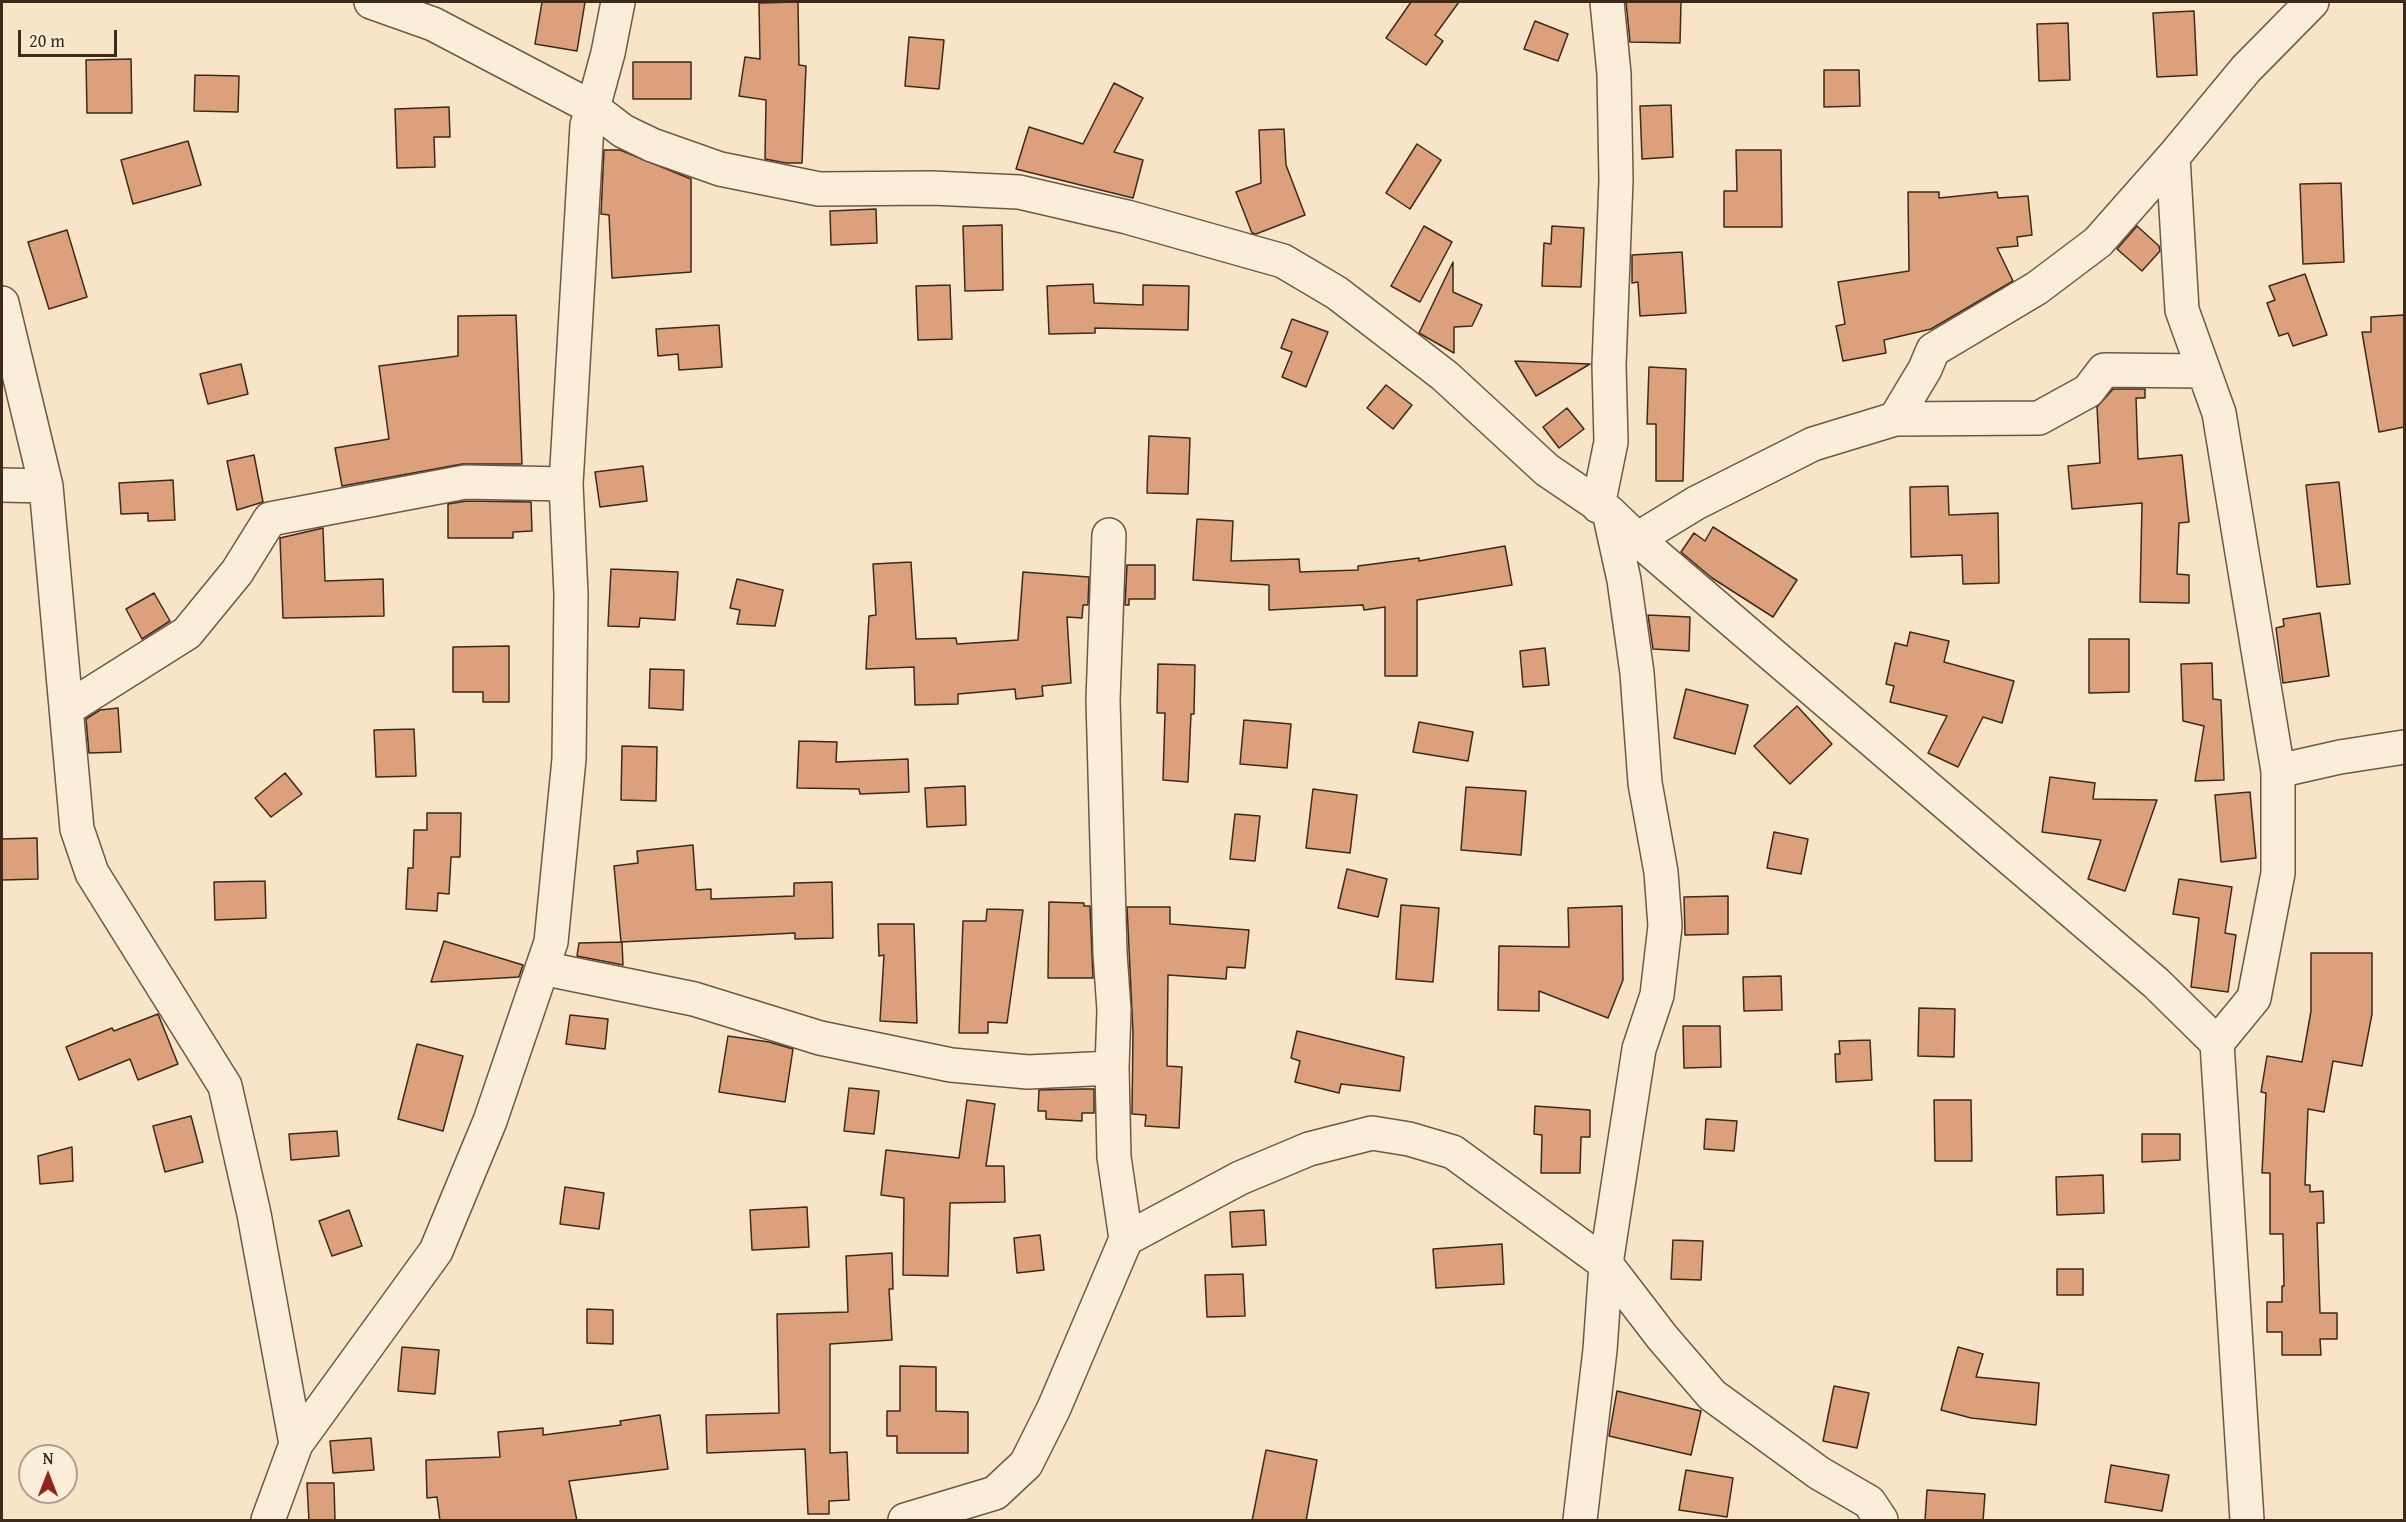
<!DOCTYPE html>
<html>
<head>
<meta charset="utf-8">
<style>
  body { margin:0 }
  #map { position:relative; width:2406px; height:1522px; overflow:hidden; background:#f8e5c7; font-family:"Gentium Book Plus",serif }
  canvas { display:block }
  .frame { position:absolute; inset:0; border:3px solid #3d2a1a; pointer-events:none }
  .north { position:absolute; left:18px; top:1444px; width:60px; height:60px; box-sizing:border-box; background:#faeedb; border:2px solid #aea08e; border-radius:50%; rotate:0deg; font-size:16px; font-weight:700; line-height:24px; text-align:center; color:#3d2a1a }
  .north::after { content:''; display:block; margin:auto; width:21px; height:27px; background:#8f2418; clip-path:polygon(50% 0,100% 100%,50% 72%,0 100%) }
  .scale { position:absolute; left:18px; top:30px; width:99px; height:27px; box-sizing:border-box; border:3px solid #3d2a1a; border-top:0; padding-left:8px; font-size:18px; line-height:21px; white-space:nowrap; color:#3d2a1a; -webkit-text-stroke:4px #faeedb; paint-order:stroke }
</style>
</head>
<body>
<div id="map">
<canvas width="2406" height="1522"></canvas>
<div class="frame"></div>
<div class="north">N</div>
<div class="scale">20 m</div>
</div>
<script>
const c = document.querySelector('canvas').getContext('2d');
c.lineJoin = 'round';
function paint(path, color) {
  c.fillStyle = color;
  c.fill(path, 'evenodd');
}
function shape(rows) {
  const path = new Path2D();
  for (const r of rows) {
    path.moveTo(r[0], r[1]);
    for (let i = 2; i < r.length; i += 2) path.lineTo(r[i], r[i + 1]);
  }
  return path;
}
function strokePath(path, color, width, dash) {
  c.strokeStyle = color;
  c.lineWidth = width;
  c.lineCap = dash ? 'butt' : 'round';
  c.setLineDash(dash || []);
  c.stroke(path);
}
const building = shape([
  [542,2,585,2,577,51,535,44,542,2],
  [798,2,799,65,806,66,802,163,786,163,765,159,766,100,739,96,745,57,760,59,759,3,798,2],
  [1411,2,1459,2,1435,35,1443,41,1426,65,1386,38,1411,2],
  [1626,2,1681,2,1680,43,1630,42,1626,2],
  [2194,11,2197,75,2157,77,2153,13,2194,11],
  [1535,21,1568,34,1558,61,1524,49,1535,21],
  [2068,23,2070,80,2039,81,2037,24,2068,23],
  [909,37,944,40,939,89,905,86,909,37],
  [131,59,132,113,87,113,86,60,131,59],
  [633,62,691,62,691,99,633,99,633,62],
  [1824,70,1859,70,1860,106,1824,107,1824,70],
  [195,75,239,76,238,112,194,111,195,75],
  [1114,83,1143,98,1114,152,1143,160,1133,198,1016,169,1029,127,1083,144,1114,83],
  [1671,105,1673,157,1642,159,1640,106,1671,105],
  [449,107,450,137,434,137,435,167,397,168,395,109,449,107],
  [1284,129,1286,165,1305,215,1256,234,1252,233,1236,192,1261,183,1259,130,1284,129],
  [188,141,201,185,133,204,121,160,188,141],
  [1417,144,1441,160,1410,209,1386,193,1417,144],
  [604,150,620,150,691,179,691,272,612,278,609,215,601,214,604,150],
  [1736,150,1781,150,1782,227,1724,227,1724,191,1737,191,1736,150],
  [2341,183,2344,262,2303,264,2300,184,2341,183],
  [1908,192,1939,192,1939,198,1997,192,1998,198,2028,196,2032,235,2017,237,2018,246,1997,248,2013,281,1931,329,1884,340,1886,353,1843,361,1836,326,1845,324,1838,282,1909,271,1908,192],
  [876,209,877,243,831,245,830,211,876,209],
  [1002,225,1003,290,965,291,963,226,1002,225],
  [1424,226,1452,242,1420,302,1391,286,1424,226],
  [1552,226,1584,228,1581,287,1542,286,1544,243,1551,244,1552,226],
  [2137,226,2159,246,2160,251,2142,271,2117,249,2137,226],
  [67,230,87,297,49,309,28,242,67,230],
  [1682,252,1686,313,1640,316,1638,282,1632,283,1632,255,1682,252],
  [1453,262,1453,292,1482,305,1472,326,1454,327,1454,353,1419,333,1453,262],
  [2305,274,2327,335,2293,346,2288,333,2279,336,2267,303,2275,300,2269,286,2305,274],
  [1093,284,1094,303,1143,305,1143,285,1189,286,1188,330,1095,328,1095,333,1049,334,1047,286,1093,284],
  [950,285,952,339,918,340,916,286,950,285],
  [516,315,522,464,462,464,342,486,335,448,389,439,379,366,458,356,458,316,516,315],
  [2404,315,2404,427,2379,432,2362,332,2371,332,2371,317,2404,315],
  [1292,319,1328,332,1306,387,1282,377,1292,352,1281,348,1292,319],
  [719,325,722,367,679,370,678,354,658,356,656,329,719,325],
  [1515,361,1590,364,1536,396,1515,361],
  [241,364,248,394,208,404,200,374,241,364],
  [1649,367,1686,369,1683,481,1656,481,1656,424,1647,424,1649,367],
  [1386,385,1412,405,1393,429,1367,408,1386,385],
  [2113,389,2145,389,2145,398,2136,398,2138,459,2182,455,2189,522,2179,523,2177,574,2189,575,2189,603,2140,602,2142,503,2072,509,2068,466,2100,463,2097,407,2113,389],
  [1567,408,1584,429,1559,448,1543,427,1567,408],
  [1149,436,1190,438,1188,494,1147,493,1149,436],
  [254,455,263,502,237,510,227,461,254,455],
  [643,466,647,501,600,507,595,472,643,466],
  [173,480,175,520,148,521,148,513,121,514,119,483,173,480],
  [2339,482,2350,584,2317,587,2306,485,2339,482],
  [1948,486,1949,515,1998,513,1999,583,1963,584,1962,555,1911,557,1910,487,1948,486],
  [467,501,531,502,532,531,513,532,513,538,448,538,448,504,467,501],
  [1197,519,1233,521,1231,561,1299,559,1300,572,1358,570,1358,566,1419,558,1419,561,1505,546,1512,585,1417,600,1417,676,1385,676,1385,607,1364,610,1363,605,1269,610,1269,585,1193,580,1197,519],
  [1713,527,1797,580,1773,617,1712,578,1681,552,1694,533,1705,541,1713,527],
  [323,528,325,581,383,579,384,616,283,618,280,538,323,528],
  [911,562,916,639,956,638,957,644,1018,640,1023,572,1089,577,1088,605,1083,605,1082,618,1067,617,1071,683,1042,686,1043,696,1016,699,1015,689,958,694,958,704,915,705,914,667,866,669,869,616,876,615,873,564,911,562],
  [1127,565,1155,565,1155,599,1129,599,1129,605,1125,605,1127,565],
  [611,569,678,572,675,620,640,618,639,627,608,626,611,569],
  [737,579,783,590,775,626,737,624,740,610,730,608,737,579],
  [154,593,170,621,142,639,126,609,154,593],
  [2320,613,2329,676,2283,683,2276,628,2284,626,2283,619,2320,613],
  [1648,615,1690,617,1689,651,1653,649,1648,615],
  [1910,632,1949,641,1944,662,2014,681,2002,723,1983,717,1958,767,1928,753,1947,716,1890,702,1894,686,1886,684,1895,643,1907,646,1910,632],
  [2089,639,2129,639,2129,692,2089,693,2089,639],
  [509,646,509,702,483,702,483,692,453,692,453,647,509,646],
  [1545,648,1549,685,1523,687,1520,651,1545,648],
  [2212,663,2213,699,2221,700,2224,780,2195,781,2204,726,2183,721,2181,664,2212,663],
  [1158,664,1195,665,1194,714,1191,714,1188,782,1163,780,1165,713,1157,713,1158,664],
  [650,669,684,670,683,710,649,708,650,669],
  [1686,689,1748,705,1735,754,1674,738,1686,689],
  [1797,706,1832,744,1790,784,1754,746,1797,706],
  [118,708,121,752,89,753,86,719,100,710,118,708],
  [1244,720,1291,724,1287,768,1240,764,1244,720],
  [1419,722,1473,732,1468,761,1413,752,1419,722],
  [414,729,416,776,376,777,374,730,414,729],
  [799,741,837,742,836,762,908,759,909,792,860,794,859,789,797,788,799,741],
  [622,746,657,747,656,801,621,800,622,746],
  [285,773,302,794,271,817,255,798,285,773],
  [2050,777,2095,783,2093,799,2157,800,2125,891,2088,879,2101,840,2042,832,2050,777],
  [965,786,966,825,927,827,925,788,965,786],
  [1466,787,1526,791,1521,855,1461,850,1466,787],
  [1313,789,1357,795,1350,853,1306,848,1313,789],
  [2250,792,2256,858,2221,862,2215,795,2250,792],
  [427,813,461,813,460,857,451,857,449,894,438,893,437,911,406,909,408,868,413,868,414,830,427,830,427,813],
  [1235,814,1260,816,1255,861,1230,859,1235,814],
  [1774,832,1808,839,1801,874,1767,868,1774,832],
  [37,838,38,879,2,880,2,839,37,838],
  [693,845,696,890,711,889,711,899,794,896,794,883,832,882,833,938,795,939,795,933,621,942,614,866,638,863,637,851,693,845],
  [1347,869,1387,879,1378,917,1338,908,1347,869],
  [2179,879,2232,887,2225,933,2236,935,2228,992,2191,987,2199,918,2173,914,2179,879],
  [265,881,266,918,215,920,214,882,265,881],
  [1728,896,1728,934,1685,935,1684,897,1728,896],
  [1049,902,1084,903,1084,906,1090,906,1093,978,1048,978,1049,902],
  [1401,905,1439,908,1433,982,1396,979,1401,905],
  [1622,906,1623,980,1608,1018,1539,991,1539,1011,1498,1010,1499,946,1569,947,1568,908,1622,906],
  [1127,907,1170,907,1170,924,1249,930,1245,968,1227,967,1226,979,1168,975,1167,1066,1182,1067,1179,1128,1145,1126,1146,1115,1132,1114,1133,1032,1127,907],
  [987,909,1023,910,1007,1023,988,1022,988,1033,959,1033,963,921,986,921,987,909],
  [878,924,914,924,917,1023,880,1021,884,955,879,956,878,924],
  [444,941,523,965,519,977,431,982,444,941],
  [622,942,623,965,577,956,579,943,622,942],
  [2311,953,2372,953,2372,1014,2362,1066,2333,1061,2324,1112,2308,1109,2305,1185,2310,1185,2310,1192,2323,1191,2324,1223,2317,1223,2320,1313,2337,1313,2337,1339,2320,1339,2321,1355,2282,1355,2282,1332,2267,1332,2267,1302,2282,1302,2282,1286,2284,1286,2283,1234,2270,1234,2270,1173,2262,1173,2266,1093,2261,1092,2267,1056,2302,1062,2311,1011,2311,953],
  [1781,976,1782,1010,1744,1011,1743,977,1781,976],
  [1919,1008,1955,1009,1954,1057,1918,1056,1919,1008],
  [158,1014,178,1064,138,1080,130,1059,79,1080,66,1047,112,1028,114,1031,158,1014],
  [570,1015,608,1019,605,1049,566,1044,570,1015],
  [1683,1026,1720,1026,1721,1067,1684,1068,1683,1026],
  [1297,1031,1404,1057,1400,1091,1341,1084,1339,1093,1295,1082,1300,1061,1291,1058,1297,1031],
  [728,1036,769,1042,793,1049,785,1102,719,1092,728,1036],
  [1870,1040,1872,1080,1836,1082,1835,1054,1840,1054,1839,1041,1870,1040],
  [417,1044,463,1056,443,1131,398,1119,417,1044],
  [849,1088,879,1091,874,1134,844,1131,849,1088],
  [1082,1089,1094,1089,1094,1113,1082,1113,1082,1121,1046,1119,1046,1111,1038,1111,1039,1090,1082,1089],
  [967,1100,995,1104,986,1166,1004,1166,1005,1202,950,1203,948,1276,903,1275,904,1198,881,1195,886,1150,959,1158,967,1100],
  [1934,1100,1971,1100,1972,1161,1935,1161,1934,1100],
  [1535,1106,1590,1110,1590,1137,1581,1137,1580,1173,1541,1173,1542,1135,1534,1134,1535,1106],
  [191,1116,203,1162,165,1172,153,1126,191,1116],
  [1706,1119,1737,1121,1734,1151,1704,1149,1706,1119],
  [337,1131,339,1156,291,1160,289,1134,337,1131],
  [2142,1134,2180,1134,2180,1160,2142,1162,2142,1134],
  [72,1147,73,1181,40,1184,38,1156,72,1147],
  [2103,1175,2104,1213,2057,1215,2056,1177,2103,1175],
  [565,1187,604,1193,599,1229,560,1224,565,1187],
  [807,1207,809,1247,752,1250,750,1210,807,1207],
  [349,1210,362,1246,332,1256,319,1221,349,1210],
  [1264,1210,1266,1245,1232,1247,1230,1212,1264,1210],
  [1040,1235,1044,1270,1017,1273,1014,1238,1040,1235],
  [1673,1240,1703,1241,1701,1280,1671,1279,1673,1240],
  [1502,1244,1504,1284,1436,1288,1433,1249,1502,1244],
  [892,1253,893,1289,889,1289,892,1340,830,1344,830,1453,847,1452,849,1500,829,1501,829,1514,808,1514,805,1449,707,1453,706,1415,779,1413,777,1314,848,1312,846,1256,892,1253],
  [2057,1269,2083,1269,2083,1295,2057,1295,2057,1269],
  [1243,1274,1245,1316,1207,1317,1205,1275,1243,1274],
  [587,1309,613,1310,613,1344,587,1343,587,1309],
  [402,1347,439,1350,435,1394,398,1391,402,1347],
  [1958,1347,1983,1354,1976,1377,2039,1383,2036,1425,1971,1418,1941,1410,1958,1347],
  [900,1366,936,1367,936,1411,968,1412,968,1453,897,1453,897,1436,887,1436,887,1411,900,1411,900,1366],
  [1834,1386,1869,1393,1857,1448,1823,1441,1834,1386],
  [1617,1391,1701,1411,1691,1455,1609,1436,1617,1391],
  [660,1415,668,1469,569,1481,577,1521,440,1521,437,1497,427,1498,426,1460,500,1457,498,1432,543,1428,543,1435,621,1425,620,1421,660,1415],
  [371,1438,374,1470,333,1473,330,1441,371,1438],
  [1266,1450,1317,1460,1306,1521,1252,1521,1266,1450],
  [2111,1465,2169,1475,2162,1511,2105,1502,2111,1465],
  [1686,1470,1733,1478,1727,1517,1679,1510,1686,1470],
  [307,1483,334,1483,335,1521,309,1521,307,1483],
  [1927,1490,1985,1494,1983,1521,1925,1521,1927,1490]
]);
paint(building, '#dda07d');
strokePath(building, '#3d2a1a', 1.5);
const street = shape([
  [371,2,433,24,593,108,608,53,618,2],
  [2173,157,2182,310,2219,413,2278,771,2278,873,2254,998,2217,1043],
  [2,303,46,486,77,829,92,873,225,1086,254,1214,296,1444,436,1251,490,1121,551,942,569,759,571,594,566,484,587,125,593,108,623,131,652,145,720,169,819,189,932,188,1019,192,1127,217,1283,261,1337,293,1445,376,1547,470,1609,512,1637,539],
  [1895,419,2039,418,2088,391,2104,370,2204,371],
  [2,485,46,486],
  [1598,506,1611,442,1609,365,1616,180,1614,74,1607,2],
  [68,708,187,633,237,572,270,519,465,482,566,484],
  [2278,771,2340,757,2404,747],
  [542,968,694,999,820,1038,951,1065,1028,1072,1112,1068],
  [1126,1239,1240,1178,1309,1149,1372,1133,1409,1139,1453,1152,1606,1264,1662,1337,1712,1395,1819,1473,1869,1502,1881,1520],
  [268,1520,296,1444],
  [905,1520,995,1493,1026,1464,1054,1408,1126,1239,1114,1157,1112,1068,1114,1010,1110,953,1103,700,1109,535],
  [1580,1520,1600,1350,1606,1264,1639,1049,1657,995,1665,926,1661,872,1645,783,1637,673,1624,580,1609,512],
  [2247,1520,2217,1043,2156,983,1637,539,1696,503,1813,444,1895,419,1925,369,1933,350,2037,288,2098,242,2173,157,2246,69,2312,2]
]);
strokePath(street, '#6c5945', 36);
strokePath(street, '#faeedb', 33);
</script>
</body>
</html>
